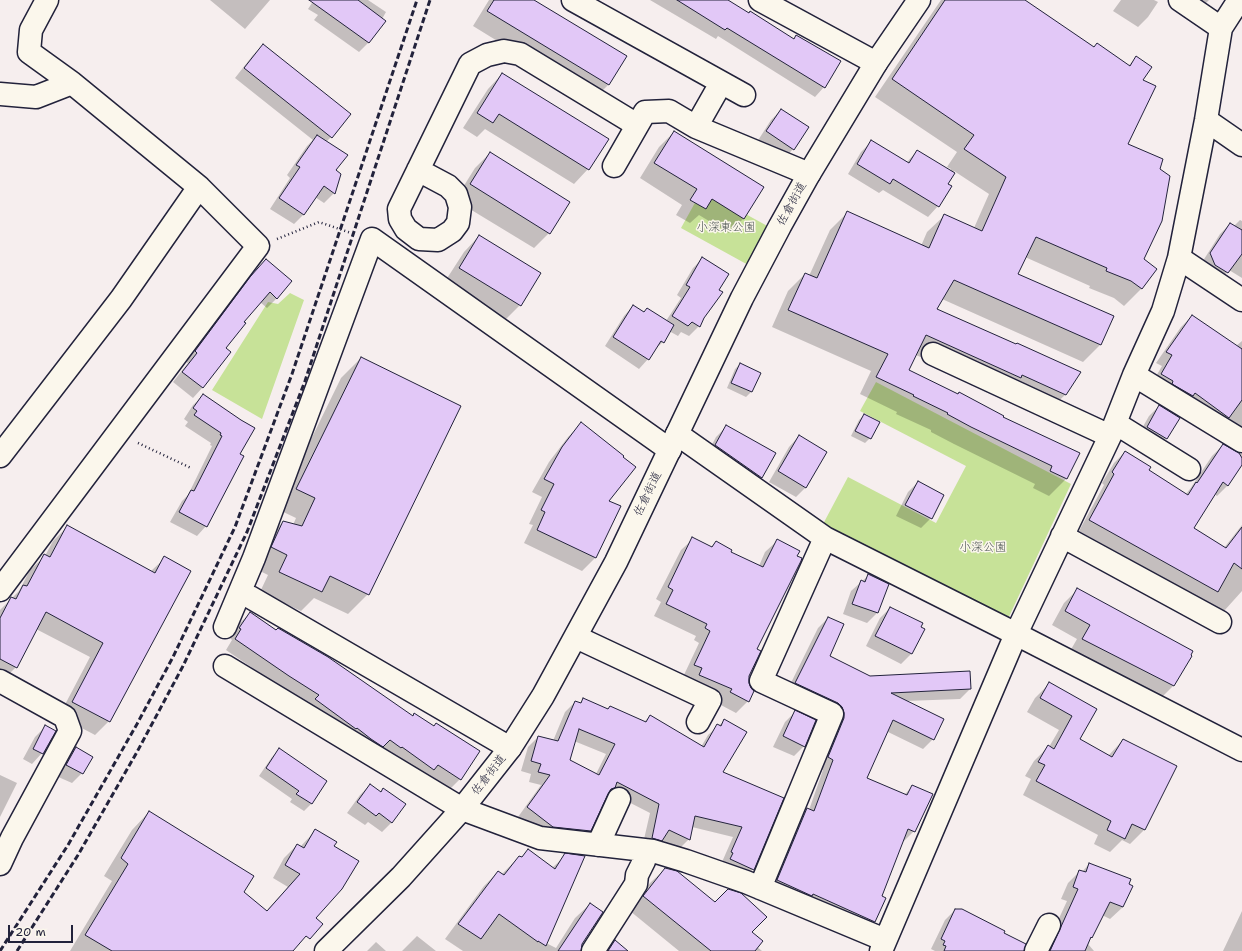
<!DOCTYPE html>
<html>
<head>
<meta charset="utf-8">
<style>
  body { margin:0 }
  #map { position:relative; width:1242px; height:951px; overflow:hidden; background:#f6eeee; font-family:"Shantell Sans",sans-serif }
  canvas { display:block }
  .scale { position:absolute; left:8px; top:925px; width:65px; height:18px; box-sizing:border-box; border:2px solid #22223b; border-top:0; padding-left:5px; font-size:12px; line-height:14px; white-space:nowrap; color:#22223b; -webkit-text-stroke:3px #fbf7ec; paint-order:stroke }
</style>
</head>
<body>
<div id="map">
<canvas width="1242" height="951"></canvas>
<div class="scale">20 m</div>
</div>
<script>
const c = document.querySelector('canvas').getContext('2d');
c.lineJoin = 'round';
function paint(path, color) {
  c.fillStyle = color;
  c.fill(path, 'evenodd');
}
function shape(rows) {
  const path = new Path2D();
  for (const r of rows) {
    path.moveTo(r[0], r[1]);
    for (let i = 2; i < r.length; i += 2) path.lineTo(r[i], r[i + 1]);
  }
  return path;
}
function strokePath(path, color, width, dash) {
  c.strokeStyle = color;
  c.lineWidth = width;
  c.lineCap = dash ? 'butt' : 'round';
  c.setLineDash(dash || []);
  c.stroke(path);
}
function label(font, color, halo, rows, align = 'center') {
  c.font = font + ' "Shantell Sans","Klee One",sans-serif';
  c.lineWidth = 3;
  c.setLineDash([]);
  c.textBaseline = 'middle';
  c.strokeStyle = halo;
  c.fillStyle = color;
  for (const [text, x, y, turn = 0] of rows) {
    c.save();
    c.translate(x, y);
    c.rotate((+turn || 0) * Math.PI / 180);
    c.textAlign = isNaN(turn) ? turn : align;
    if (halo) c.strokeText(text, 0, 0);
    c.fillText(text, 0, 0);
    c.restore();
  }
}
paint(shape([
  [702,190,771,228,750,266,681,228],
  [290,293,304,300,262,419,212,390,268,302,278,304],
  [876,382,1071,484,1006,623,822,526,848,477,936,523,966,466,860,411]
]), '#c7e298');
paint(shape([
  [210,0,270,0,245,29],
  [314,0,368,0,386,12,369,42,359,52,314,20,318,15,308,9],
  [489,0,532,0,625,57,608,85,593,100,473,26],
  [650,0,726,0,793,39,796,36,824,87,815,97,718,36,716,39],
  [941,0,1023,0,1094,48,1128,66,1136,58,1142,80,1127,144,1158,170,1142,259,1142,288,1124,306,1114,298,1089,288,1090,286,1025,257,1017,274,1100,345,1083,362,942,299,936,310,1066,394,1048,411,1003,394,916,355,908,370,1002,418,1079,454,1066,479,1049,496,1033,488,1035,484,954,444,931,432,931,430,896,414,897,412,860,394,871,371,772,327,788,291,805,274,809,276,830,230,847,213,921,246,927,232,945,215,974,228,989,194,954,171,947,184,938,206,928,217,883,190,879,193,848,174,861,152,872,141,907,162,917,151,950,171,951,169,947,167,957,152,875,97],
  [1121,0,1154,0,1158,2,1148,17,1138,27,1113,11],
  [1198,0,1209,0,1204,5],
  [263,45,331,137,326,142,335,171,340,174,334,193,324,203,315,197,304,214,294,224,270,209,290,178,287,175,307,146,313,140,235,78,253,55],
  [502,74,588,169,574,184,485,129,477,137,463,128,488,89],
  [781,110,793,149,783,160,757,142,771,120],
  [674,132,744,218,729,233,699,215,690,223,676,215,682,205,640,178,659,147],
  [490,153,549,233,534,248,455,200,475,168],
  [1240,220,1242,221,1242,278,1229,270,1218,283,1201,264,1220,234,1230,224,1234,226],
  [479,236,520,305,505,320,444,283,464,252],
  [703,258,699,326,689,336,681,332,678,336,669,331,663,342,653,351,648,359,639,369,605,346,624,316,633,306,644,312,647,309,666,321,681,298,677,295,693,268],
  [256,271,277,298,267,308,260,302,243,322,224,348,203,387,193,398,173,382,188,363,186,362,240,289],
  [1192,316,1236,346,1242,341,1242,446,1151,385,1162,366,1156,363,1181,327],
  [361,358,368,594,348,614,314,598,301,611,260,592,268,575,252,567,263,542,283,522,293,525,296,518,277,509,341,378],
  [740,364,759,373,751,392,746,397,727,388,735,369],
  [203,396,238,454,206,526,197,536,170,522,182,501,188,495,212,446,210,445,211,443,185,426,188,422,184,419,193,405],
  [1159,406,1167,438,1156,448,1137,437,1149,416],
  [864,415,878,422,870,438,865,443,851,436,859,420],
  [581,424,607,501,595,558,582,571,524,543,533,525,529,524,542,497,532,492,549,462,568,437],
  [726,427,774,453,761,478,751,488,706,456,716,437],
  [799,436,806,487,796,497,769,482,789,447],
  [1223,445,1235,453,1242,454,1242,464,1228,485,1217,496,1214,494,1193,528,1224,548,1242,525,1242,591,1224,611,1079,531,1104,485,1102,483,1114,463,1125,452,1148,470,1185,495,1190,489,1212,456],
  [918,482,931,518,921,528,896,516,908,492],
  [67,527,151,571,165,558,109,721,95,735,59,716,90,657,36,629,16,667,1,682,0,681,0,610,19,591,30,570,45,556,53,541],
  [693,539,710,548,716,542,729,553,759,566,765,552,777,541,755,649,749,676,748,701,736,713,719,704,721,701,688,687,683,677,699,643,694,640,696,636,654,616,661,602,656,599,681,550],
  [869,575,888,585,877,613,867,623,843,614,851,591],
  [1078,589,1174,685,1160,699,1069,653,1077,639,1052,625,1064,603],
  [890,608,911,654,901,664,866,646,880,618],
  [250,613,413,717,478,752,460,779,450,789,428,775,424,779,279,686,226,650,232,640,230,638,240,623],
  [828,618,829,656,870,677,970,689,960,699,906,701,933,739,923,749,886,731,866,778,904,795,913,786,914,831,904,841,902,841,880,897,874,921,864,931,768,890,797,819,807,809,809,810,823,770,818,767,834,730,786,693,818,628],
  [1049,684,1095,709,1078,740,1108,756,1123,740,1176,766,1144,830,1130,844,1122,840,1110,852,1094,844,1098,835,1023,795,1031,779,1025,776,1034,761,1048,747,1049,747,1059,730,1027,712,1035,698],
  [583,700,608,709,610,707,644,722,650,716,701,747,708,735,725,720,722,773,782,799,753,869,743,879,722,862,733,837,692,827,689,839,679,849,661,840,651,850,642,848,650,813,609,792,590,831,580,841,543,836,518,817,541,785,529,782,531,774,521,771,528,747,538,737,553,741,565,712,575,702,580,703],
  [574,741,606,754,596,774,569,760],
  [795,712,804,746,794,756,773,747,785,722],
  [45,727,42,753,32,764,23,759,35,737],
  [76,748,82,773,72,783,56,776,66,758],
  [279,750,326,781,311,804,304,811,290,802,292,799,259,776,272,757],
  [0,775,17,783,0,817],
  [370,785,380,793,383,789,392,822,382,832,368,822,365,825,347,813,360,795],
  [149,812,243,892,292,951,70,951,112,881,104,876,132,830],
  [316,830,333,847,299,933,268,909,288,887,273,878,284,858,297,845,300,847],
  [528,850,552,868,566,855,546,943,556,948,575,918,590,904,580,951,463,951,445,939,484,886,498,872,502,874,519,857,521,858],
  [1089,864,1123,907,1110,919,1102,915,1088,944,1094,951,1044,951,1067,901,1061,899,1068,883,1080,871,1082,872],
  [665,869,751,932,757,947,762,951,679,951,630,911,650,883],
  [955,910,962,910,1004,931,1003,934,1021,951,935,951,931,949,945,920],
  [1242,911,1242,951,1223,951],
  [417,936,436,951,402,951],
  [615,941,627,951,605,951],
  [376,942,386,951,367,951]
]), '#0003');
const building = shape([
  [309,0,358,0,386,21,369,43,309,0],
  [494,0,534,0,627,56,609,85,487,11,494,0],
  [677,0,728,0,749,13,750,11,794,39,796,35,841,61,825,88,727,28,725,30,677,0],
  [945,0,1025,0,1094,47,1097,43,1130,66,1136,56,1152,67,1143,80,1156,86,1128,144,1163,159,1160,169,1170,176,1162,221,1144,259,1157,269,1142,289,1131,281,1106,271,1107,268,1036,237,1018,274,1114,316,1101,345,954,280,937,309,1016,344,1017,343,1081,372,1066,395,1022,375,1021,378,926,335,909,370,958,394,959,392,1004,416,1003,417,1080,453,1067,479,1050,471,1052,466,971,427,947,414,948,413,913,396,914,395,876,377,888,354,788,310,805,273,817,278,847,211,929,248,944,214,982,231,1006,177,964,149,974,135,892,79,945,0],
  [263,44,351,114,332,138,244,68,263,44],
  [502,73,609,139,589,170,499,114,493,123,477,113,502,73],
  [781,109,809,127,794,150,766,131,781,109],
  [674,131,764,187,744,219,712,199,706,209,690,200,697,189,654,163,674,131],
  [317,135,348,155,336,170,341,174,335,194,324,186,304,215,279,198,300,167,296,165,317,135],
  [871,140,909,163,917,150,955,173,948,184,952,186,939,207,893,179,890,184,857,164,871,140],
  [490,152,570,202,550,234,470,184,490,152],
  [1230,223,1242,230,1242,254,1228,273,1215,265,1210,253,1230,223],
  [479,235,541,273,521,306,459,268,479,235],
  [702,257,729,274,719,290,723,292,704,318,700,327,692,322,688,326,672,316,690,287,686,285,702,257],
  [266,259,292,281,277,299,270,292,244,322,246,323,226,348,231,352,203,388,182,372,197,353,195,351,250,277,266,259],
  [633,305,644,312,647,308,674,325,664,343,661,341,649,360,613,337,633,305],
  [1192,315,1242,349,1242,400,1229,418,1195,393,1193,396,1172,384,1173,381,1161,374,1172,355,1166,352,1192,315],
  [361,357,461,406,369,595,330,576,322,592,279,572,287,555,271,547,283,521,302,526,315,498,296,489,361,357],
  [740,363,761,373,752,392,731,383,740,363],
  [203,394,241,420,255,428,240,454,244,456,207,527,179,512,191,490,194,491,222,436,220,435,221,433,194,415,197,411,193,408,203,394],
  [1159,405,1180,418,1167,439,1147,427,1159,405],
  [864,414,880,422,871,439,855,431,864,414],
  [581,422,624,456,623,457,636,467,609,501,621,506,596,558,537,530,545,512,541,510,554,484,544,479,562,447,581,422],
  [726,425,776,453,762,478,715,445,726,425],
  [799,435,827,452,806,488,778,471,799,435],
  [1223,444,1239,453,1242,458,1242,465,1228,486,1223,482,1194,528,1226,548,1242,527,1242,569,1234,563,1218,592,1089,520,1114,474,1112,472,1125,451,1151,467,1149,470,1188,495,1196,482,1197,483,1223,444],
  [918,481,944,495,932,519,905,505,918,481],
  [67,525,155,573,164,556,191,571,110,722,72,702,103,643,46,612,17,668,0,659,0,618,11,597,16,599,23,585,27,586,44,554,50,557,67,525],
  [692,537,712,547,716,541,732,550,731,552,763,567,777,539,800,551,797,556,802,558,801,561,757,649,761,651,749,676,749,683,751,688,754,691,749,702,730,692,732,689,699,675,702,668,694,665,710,631,705,628,707,624,666,604,673,590,668,587,692,537],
  [868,574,889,584,878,613,852,604,861,580,865,582,868,574],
  [1077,588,1193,651,1191,655,1192,656,1174,686,1082,639,1090,625,1065,611,1077,588],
  [890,607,923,623,921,627,925,629,912,654,875,636,890,607],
  [250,612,276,630,278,628,328,657,413,716,414,713,434,726,436,723,480,751,461,780,438,765,434,770,402,747,401,748,390,740,383,747,371,739,357,728,356,729,315,699,319,695,289,676,235,639,241,629,239,628,250,612],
  [828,617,844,624,830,656,870,676,970,671,971,689,891,693,944,719,934,740,893,720,867,778,907,795,912,785,933,794,915,832,908,829,882,896,886,898,875,922,813,894,812,896,777,880,807,808,814,811,833,760,828,757,844,718,844,713,842,707,838,703,795,683,828,617],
  [1049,682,1097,709,1080,739,1112,757,1123,739,1177,766,1145,830,1132,824,1125,839,1107,830,1111,821,1036,781,1045,765,1038,762,1048,745,1054,749,1072,716,1040,698,1049,682],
  [583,698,608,709,610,706,646,722,650,715,704,747,717,724,721,726,724,719,747,732,723,772,784,798,754,870,730,859,733,853,731,852,742,827,695,816,690,840,669,830,662,841,652,838,659,804,617,782,615,788,611,789,608,794,591,831,553,827,527,807,550,775,538,772,541,764,531,761,538,736,558,741,575,701,581,703,583,698],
  [579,729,615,744,599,775,570,760,579,729],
  [795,710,816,720,805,747,783,736,795,710],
  [45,725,56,731,43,754,33,749,45,725],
  [76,747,93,757,83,774,66,765,76,747],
  [279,748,327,781,312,804,296,794,299,791,266,768,279,748],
  [370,784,381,792,383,788,406,804,392,823,379,813,376,816,357,802,370,784],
  [149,811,254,876,244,892,267,911,300,874,285,865,297,844,304,848,315,829,337,842,334,846,359,861,342,889,316,918,323,924,310,939,306,936,293,951,112,951,85,935,128,864,121,858,149,811],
  [528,849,555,869,565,853,585,856,546,946,538,941,538,942,499,914,481,939,458,924,498,871,504,875,519,856,522,857,528,849],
  [1089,863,1131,879,1129,884,1133,886,1123,907,1110,902,1092,938,1091,937,1085,951,1050,951,1078,889,1073,887,1079,870,1086,872,1089,863],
  [665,868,677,871,715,902,728,889,741,893,767,917,752,932,763,941,755,951,711,951,643,896,665,868],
  [590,903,603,912,582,944,581,951,558,951,590,903],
  [955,909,962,909,1005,931,1004,933,1026,944,1024,951,944,951,946,946,943,945,945,941,941,939,955,909],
  [615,940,628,951,608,951,615,940]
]);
paint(building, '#e2c8f7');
strokePath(building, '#22223b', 1);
const minor = shape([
  [573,0,744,95],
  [760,0,876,63],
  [1180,0,1221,28],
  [0,94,36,97,72,83],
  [1206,120,1242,145],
  [696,127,721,83],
  [614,166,645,112,669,111,696,127,809,174],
  [418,170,448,186,456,194,460,207,458,223,452,231,438,240,419,239,406,229,400,219,399,209,470,64,487,55,504,51,520,54,637,125],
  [1179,258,1242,300],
  [933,354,1110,436],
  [1134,375,1242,441],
  [1115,423,1189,469],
  [677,434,825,538,1016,634,1242,750],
  [0,456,121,299,199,187],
  [1062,536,1220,622],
  [0,590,258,246,199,187,72,83,29,52,31,30,47,0],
  [250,597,510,748],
  [225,627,254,558,372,239,670,450],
  [576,637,710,700,698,722],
  [225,666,462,809,540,838,653,851,686,861,746,882,885,940],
  [0,681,65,717,70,731,12,838,0,864],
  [598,845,619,799],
  [760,888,832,714,761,681,825,538],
  [593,951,636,884,637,875,644,861,645,850],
  [881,951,1016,634,1110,436,1134,375,1163,311,1179,258,1206,120,1221,28,1239,0],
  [1036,951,1049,925]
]);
const major = shape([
  [326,951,401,877,462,809,510,748,543,696,616,562,742,298,780,226,809,174,876,63,919,0]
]);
strokePath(minor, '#22223b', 25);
strokePath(major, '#22223b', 25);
strokePath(shape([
  [277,239,319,222,351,233],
  [138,443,191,468]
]), '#22223b', 2.5, [1, 3]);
strokePath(minor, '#fbf7ec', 22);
strokePath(major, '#fbf7ec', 22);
strokePath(shape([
  [0,951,68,845,137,724,173,657,235,527,292,374,417,0],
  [17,951,78,855,137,752,183,666,247,532,305,381,430,0]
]), '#22223b', 3, [6, 3]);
label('12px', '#22223b', '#fbf7ec', [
  ["佐倉街道",792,204,-61],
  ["佐倉街道",648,494,-64],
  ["佐倉街道",489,775,-52]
]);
label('12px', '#4b5252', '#fbf7ec', [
  ["小深東公園",726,228],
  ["小深公園",983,548]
]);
</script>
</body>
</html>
